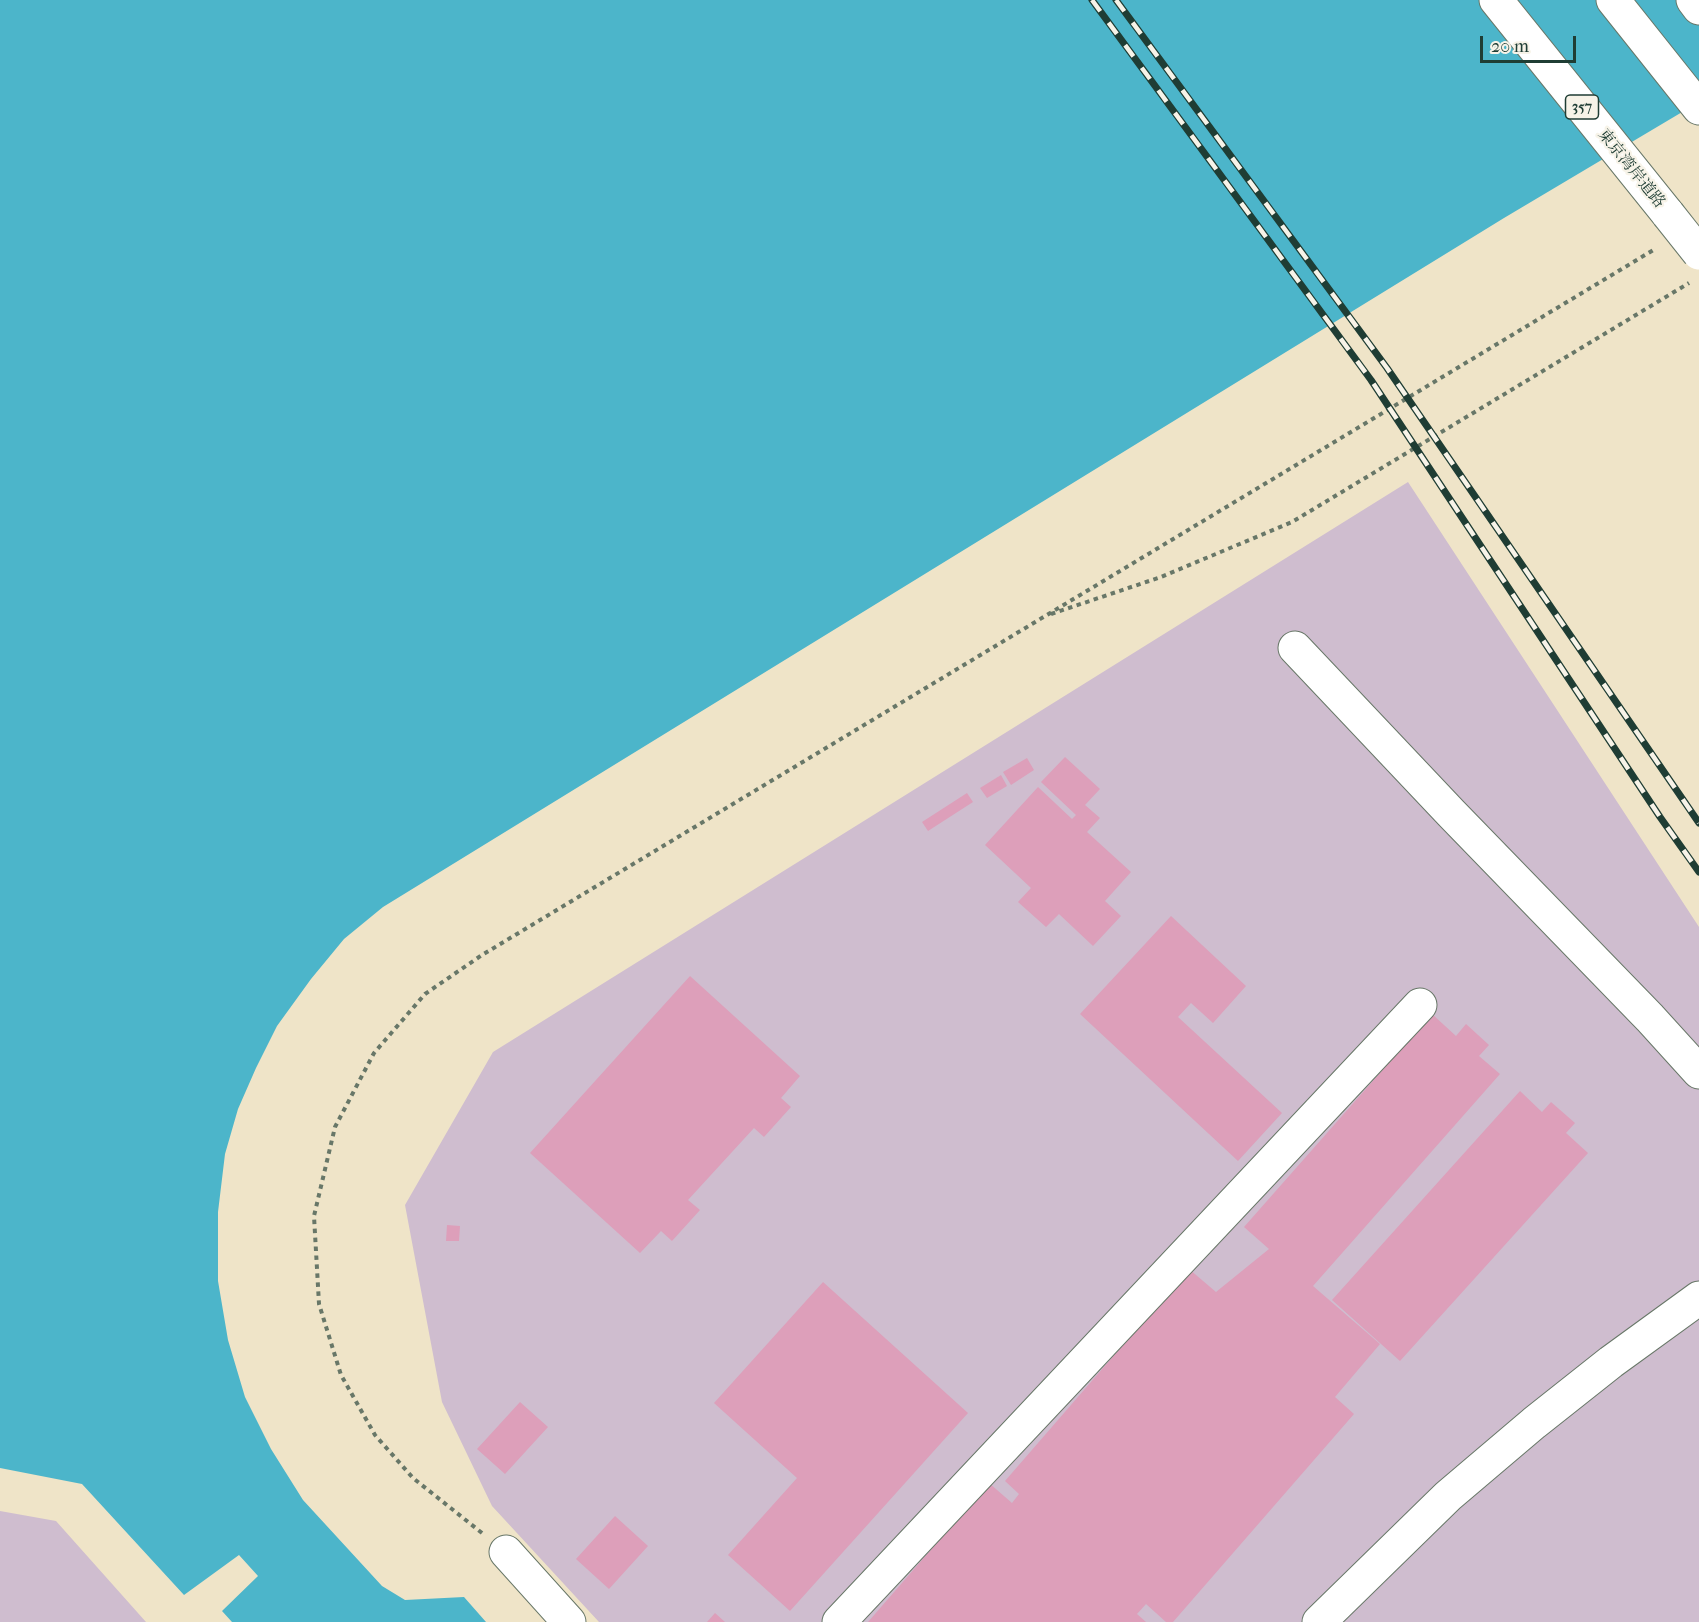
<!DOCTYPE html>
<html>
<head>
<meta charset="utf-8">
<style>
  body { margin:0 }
  #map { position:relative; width:1699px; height:1622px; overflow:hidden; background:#efe4c8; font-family:"IM FELL French Canon",serif }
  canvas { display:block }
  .scale { position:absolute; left:1480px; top:36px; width:96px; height:27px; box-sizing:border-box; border:3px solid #1f3d34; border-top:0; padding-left:8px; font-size:18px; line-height:21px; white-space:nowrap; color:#1f3d34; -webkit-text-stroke:4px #f7f3e8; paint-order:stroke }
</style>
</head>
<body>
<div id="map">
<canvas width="1699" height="1622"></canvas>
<div class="scale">20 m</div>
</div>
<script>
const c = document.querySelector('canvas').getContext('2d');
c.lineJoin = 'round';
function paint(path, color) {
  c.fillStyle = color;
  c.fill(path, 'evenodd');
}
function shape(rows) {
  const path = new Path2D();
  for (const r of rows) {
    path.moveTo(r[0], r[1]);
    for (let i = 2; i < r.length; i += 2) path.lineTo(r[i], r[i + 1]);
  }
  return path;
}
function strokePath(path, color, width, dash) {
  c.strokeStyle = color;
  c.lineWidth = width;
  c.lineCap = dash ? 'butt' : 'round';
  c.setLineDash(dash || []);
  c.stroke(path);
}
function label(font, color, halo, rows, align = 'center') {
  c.font = font + ' "IM FELL French Canon","Noto Serif JP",serif';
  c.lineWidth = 4.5;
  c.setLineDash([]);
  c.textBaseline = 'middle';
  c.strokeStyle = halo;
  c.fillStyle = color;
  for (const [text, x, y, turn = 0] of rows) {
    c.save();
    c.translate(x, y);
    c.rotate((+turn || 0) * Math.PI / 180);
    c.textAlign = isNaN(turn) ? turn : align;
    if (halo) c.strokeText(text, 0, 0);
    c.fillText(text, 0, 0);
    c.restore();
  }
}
paint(shape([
  [1408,482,1699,927,1699,1622,599,1622,492,1506,442,1402,405,1205,493,1052],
  [0,1511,56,1521,146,1622,0,1622]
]), '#cfbdcf');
paint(shape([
  [0,0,1699,0,1699,102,1504,218,383,907,344,939,311,979,277,1026,256,1068,238,1109,225,1154,218,1212,218,1281,228,1340,245,1397,271,1449,303,1500,382,1586,405,1600,464,1597,486,1622,232,1622,222,1611,258,1576,239,1555,184,1595,82,1484,0,1468]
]), '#4cb5ca');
paint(shape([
  [1065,757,1100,789,1085,805,1100,818,1087,832,1131,872,1105,901,1121,916,1093,946,1059,914,1046,927,1018,902,1031,888,985,845,1038,787,1072,819,1076,815,1041,782],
  [1027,758,1034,770,1011,785,1003,772],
  [1001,775,1007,786,987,798,980,788],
  [967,793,973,802,928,831,922,822],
  [1171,916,1246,986,1213,1023,1191,1003,1178,1017,1282,1113,1238,1161,1080,1014],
  [690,976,800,1076,781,1098,791,1107,764,1137,754,1128,688,1200,700,1210,672,1241,661,1231,640,1253,530,1153],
  [1432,1014,1456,1036,1466,1024,1489,1045,1479,1056,1500,1074,1313,1286,1380,1344,1335,1397,1354,1414,1173,1622,1166,1622,1146,1604,1137,1614,1146,1622,868,1622,989,1483,1012,1503,1019,1494,1005,1481,1189,1269,1216,1292,1269,1249,1244,1227],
  [1520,1091,1542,1112,1551,1102,1575,1123,1566,1133,1588,1153,1400,1361,1332,1300],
  [447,1225,460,1226,459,1241,446,1241],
  [823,1282,968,1413,790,1611,728,1555,797,1478,714,1403],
  [520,1402,548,1427,505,1474,477,1449],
  [615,1516,648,1546,609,1589,576,1559],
  [715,1613,725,1622,707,1622]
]), '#dd9fba');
const minor = shape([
  [1295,648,1451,813,1650,1018,1699,1072],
  [506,1552,569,1622],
  [839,1622,1420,1005],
  [1319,1622,1448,1496,1534,1423,1611,1362,1699,1298]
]);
const highway = shape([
  [1496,0,1668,214],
  [1613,0,1699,108],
  [1693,0,1699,8]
]);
strokePath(minor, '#687768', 35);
strokePath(highway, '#687768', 35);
strokePath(shape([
  [1051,614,1161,577,1292,522,1689,283],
  [482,1533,413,1478,375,1435,341,1375,319,1304,314,1216,335,1127,374,1053,425,994,482,955,1655,249]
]), '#687768', 4, [4.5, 4.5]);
strokePath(minor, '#fff', 33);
strokePath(highway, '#fff', 33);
const rail = shape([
  [1092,0,1371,380,1660,817,1699,872],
  [1116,0,1387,368,1699,823]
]);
strokePath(rail, '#1f3d34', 7);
strokePath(rail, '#f7f3e8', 4.5, [14]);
const highwayBridge = shape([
  [1668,214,1699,253]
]);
strokePath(highwayBridge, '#687768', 35, []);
strokePath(highwayBridge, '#fff', 33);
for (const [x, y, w] of [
  [1582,107,33]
]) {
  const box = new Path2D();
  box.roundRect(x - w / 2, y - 12, w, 24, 4.5);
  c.fillStyle = '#f7f3e8';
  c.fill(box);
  strokePath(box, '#1f3d34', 1.5);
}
label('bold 15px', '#1f3d34', null, [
  ["357",1582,107]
]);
label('16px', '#1f3d34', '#f7f3e8', [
  ["東京湾岸道路",1631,169,51]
]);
</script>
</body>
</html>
